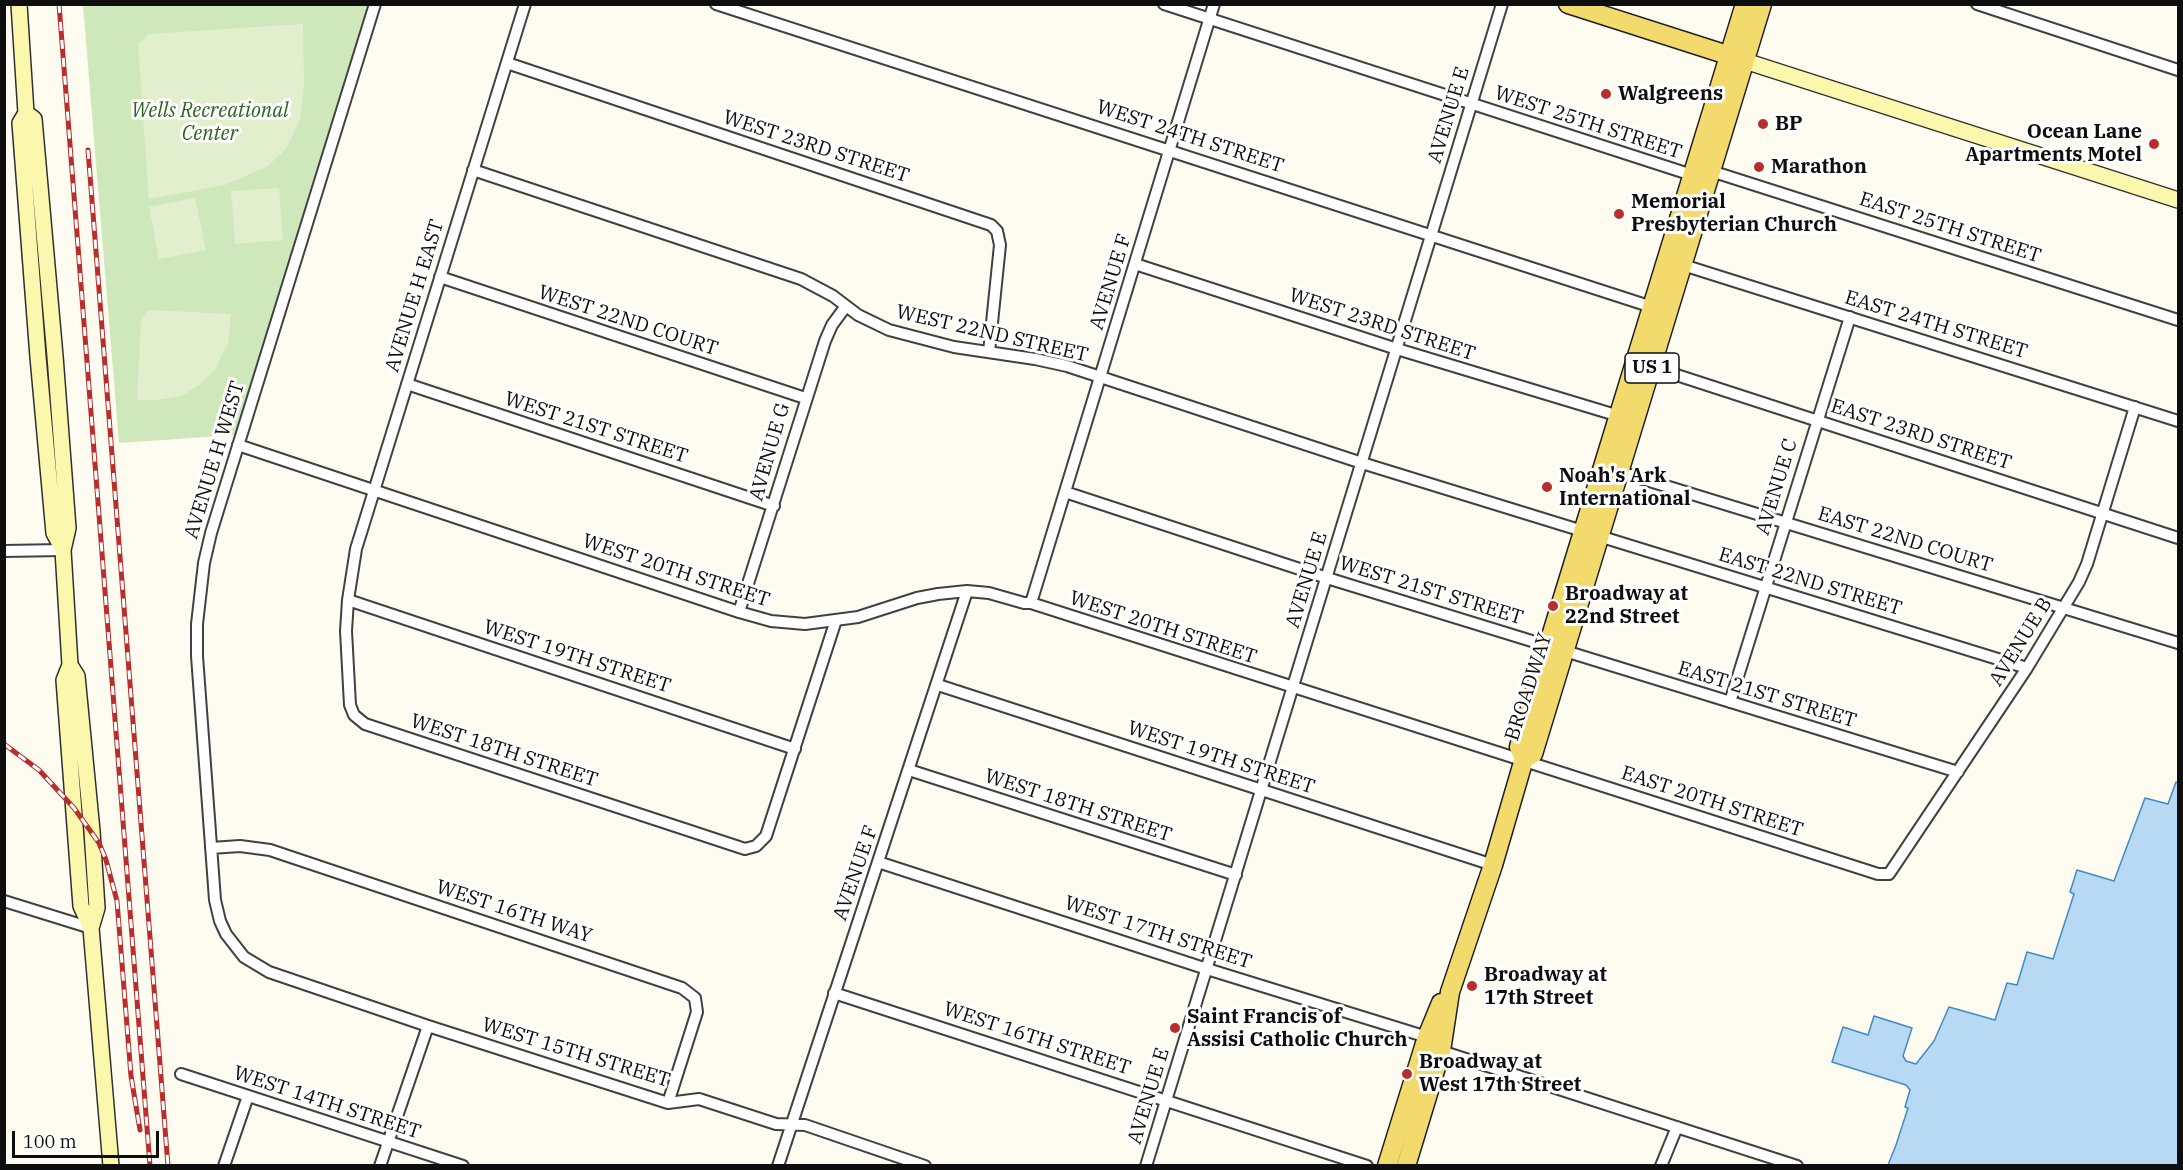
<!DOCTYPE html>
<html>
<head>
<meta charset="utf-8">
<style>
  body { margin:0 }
  #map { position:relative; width:2183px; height:1170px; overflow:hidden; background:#fefcf0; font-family:"IBM Plex Serif",serif }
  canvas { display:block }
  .frame { position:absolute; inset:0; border:6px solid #0e0e0e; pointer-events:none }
  .scale { position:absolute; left:12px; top:1131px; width:147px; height:27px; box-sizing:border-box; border:3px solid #0e0e0e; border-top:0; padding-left:8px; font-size:18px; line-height:21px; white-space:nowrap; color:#0e0e0e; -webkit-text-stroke:4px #fff; paint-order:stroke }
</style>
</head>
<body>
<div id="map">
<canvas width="2183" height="1170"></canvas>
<div class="frame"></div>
<div class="scale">100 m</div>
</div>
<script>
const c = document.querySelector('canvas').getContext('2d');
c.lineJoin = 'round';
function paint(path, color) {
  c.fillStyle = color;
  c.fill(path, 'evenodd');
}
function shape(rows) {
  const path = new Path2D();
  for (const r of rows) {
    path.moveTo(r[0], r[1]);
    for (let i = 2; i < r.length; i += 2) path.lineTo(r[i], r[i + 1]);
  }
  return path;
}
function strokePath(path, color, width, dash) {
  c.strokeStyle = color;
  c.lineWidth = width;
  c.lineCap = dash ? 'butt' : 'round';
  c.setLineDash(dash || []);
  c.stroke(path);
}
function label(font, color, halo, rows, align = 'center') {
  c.font = font + ' "IBM Plex Serif",serif';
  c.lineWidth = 6;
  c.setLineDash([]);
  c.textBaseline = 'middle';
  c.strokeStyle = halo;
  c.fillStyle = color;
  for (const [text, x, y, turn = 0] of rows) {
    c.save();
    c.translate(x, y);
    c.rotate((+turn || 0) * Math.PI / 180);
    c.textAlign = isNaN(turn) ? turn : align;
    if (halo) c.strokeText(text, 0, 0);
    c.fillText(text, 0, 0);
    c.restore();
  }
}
paint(shape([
  [83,5,368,5,235,435,119,443]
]), '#cfe8bb');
paint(shape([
  [303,24,304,84,300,120,286,149,268,166,224,185,149,199,138,44,149,34],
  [279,188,283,240,235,244,231,191],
  [195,198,206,250,159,259,149,207],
  [148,310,231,314,228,343,215,370,199,385,181,396,157,400,137,400,141,321]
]), '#e1efcc');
const water = shape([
  [2176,782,2178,783,2178,1165,1888,1165,1896,1145,1908,1108,1905,1107,1910,1090,1906,1085,1832,1062,1843,1027,1868,1035,1874,1016,1912,1028,1903,1056,1906,1061,1916,1064,1934,1041,1949,1007,1995,1020,2007,983,2017,985,2027,952,2053,959,2074,894,2070,892,2077,870,2114,881,2145,798,2168,804,2176,782]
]);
paint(water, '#b7d9f4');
strokePath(water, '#418ac8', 1.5);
const minor = shape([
  [375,4,211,533,204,563,197,624,197,656,215,900,220,921,226,934,244,957,269,972,428,1026,668,1103,699,1099,776,1124,805,1125,925,1166],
  [525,4,356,549,348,600,346,631,350,705,354,715,365,724,745,849,756,846,766,836,836,620],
  [716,4,1652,307],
  [1164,4,1692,175],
  [1977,4,2178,70],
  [507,63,991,225,997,231,1000,245,989,352],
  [473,170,801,279,833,296,858,315,889,330,954,347,1035,359,1067,366,1362,463,2027,668],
  [1711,171,2178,320],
  [1135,264,1397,349,1619,416],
  [1683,265,2178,421],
  [440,277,805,398],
  [1652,367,2178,538],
  [407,384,774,506],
  [238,445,739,612,771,621,805,624,858,617,917,598,938,594,967,591,989,593,1024,603,1031,603,1878,874,1889,874,2027,668,2079,582,2087,564,2135,407],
  [1620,472,2178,643],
  [1065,492,1327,578,1548,646],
  [4,551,63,550],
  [348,600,795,749],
  [1031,603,1214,4],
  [739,612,825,341,832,325,846,306],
  [1565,651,1958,772],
  [938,685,1493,865],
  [1730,702,1850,317],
  [909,770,1236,875],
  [211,848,240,846,270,850,682,988,695,998,697,1012,668,1103],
  [878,862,1207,969,1427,1037],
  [4,901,91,928],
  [834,993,1367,1166],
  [1441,1051,1797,1166],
  [181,1074,463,1166],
  [224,1166,248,1096],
  [380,1166,428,1026],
  [778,1166,967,591],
  [1146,1166,1502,4],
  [1661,1166,1677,1127]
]);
const secondary = shape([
  [19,4,26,113,20,123,38,357,54,533,63,550],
  [1745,61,2178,200],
  [26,113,34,119,55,356,68,528,63,550,70,665,64,680,81,906,91,928],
  [70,665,77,676,92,831,97,908,91,928,111,1166]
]);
const primary = shape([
  [1568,4,1740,59],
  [1524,759,1533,754,1762,4],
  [1387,1166,1427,1037,1441,1003],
  [1406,1166,1441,1051,1450,992,1493,865,1524,759,1519,747,1548,646,1745,4]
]);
strokePath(minor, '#414141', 14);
strokePath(secondary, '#303030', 18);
strokePath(primary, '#1f1f1f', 21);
strokePath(minor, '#fff', 10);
strokePath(secondary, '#fbf8ae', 15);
strokePath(primary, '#f3da6c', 18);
const rail = shape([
  [59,4,150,1166],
  [88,150,168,1166],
  [4,744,39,770,74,808,99,843,106,860,117,901,131,1076,140,1130]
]);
strokePath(rail, '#b92e2c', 5);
strokePath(rail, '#fff', 3, [9]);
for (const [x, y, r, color] of [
  [1606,94,6,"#b92e2c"],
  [1763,124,6,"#b92e2c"],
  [2154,144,6,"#b92e2c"],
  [1759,167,6,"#b92e2c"],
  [1619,214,6,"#b92e2c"],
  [1547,487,6,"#b92e2c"],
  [1553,606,6,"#b92e2c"],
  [1472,986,6,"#b92e2c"],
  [1175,1028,6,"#b92e2c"],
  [1407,1074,6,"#b92e2c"]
]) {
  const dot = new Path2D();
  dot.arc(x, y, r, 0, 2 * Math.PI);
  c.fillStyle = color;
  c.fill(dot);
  strokePath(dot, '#fff', 2);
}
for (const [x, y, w] of [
  [1652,368,54]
]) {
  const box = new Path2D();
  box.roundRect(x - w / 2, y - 15, w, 30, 4.5);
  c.fillStyle = '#fff';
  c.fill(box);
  strokePath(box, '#0e0e0e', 1.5);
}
label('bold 18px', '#0e0e0e', null, [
  ["US 1",1652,368]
]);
label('bold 20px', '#0e0e0e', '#fff', [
  ["Walgreens",1618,94],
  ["BP",1775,124],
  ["Ocean Lane",2142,132,"right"],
  ["Apartments Motel",2142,155,"right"],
  ["Marathon",1771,167],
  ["Memorial",1631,202],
  ["Presbyterian Church",1631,225],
  ["Noah's Ark",1559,476],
  ["International",1559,499],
  ["Broadway at",1565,594],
  ["22nd Street",1565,617],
  ["Broadway at",1484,975],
  ["17th Street",1484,998],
  ["Saint Francis of",1187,1017],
  ["Assisi Catholic Church",1187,1040],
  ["Broadway at",1419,1062],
  ["West 17th Street",1419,1085]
], 'left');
label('italic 20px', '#2b6421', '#fff', [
  ["Wells Recreational",210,111],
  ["Center",210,134]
]);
label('20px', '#0e0e0e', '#fff', [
  ["AVENUE E",1449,115,-73],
  ["WEST 25TH STREET",1588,123,18],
  ["WEST 24TH STREET",1190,137,18],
  ["WEST 23RD STREET",816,147,18],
  ["EAST 25TH STREET",1950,228,18],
  ["AVENUE F",1111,282,-73],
  ["AVENUE H EAST",415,296,-73],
  ["WEST 22ND COURT",628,321,18],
  ["WEST 23RD STREET",1382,325,18],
  ["EAST 24TH STREET",1936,325,17],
  ["WEST 22ND STREET",992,334,13],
  ["WEST 21ST STREET",596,428,18],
  ["EAST 23RD STREET",1921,435,18],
  ["AVENUE G",770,452,-74],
  ["AVENUE H WEST",215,460,-73],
  ["AVENUE C",1777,487,-73],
  ["EAST 22ND COURT",1905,540,17],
  ["WEST 20TH STREET",676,571,18],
  ["AVENUE E",1307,580,-73],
  ["EAST 22ND STREET",1810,582,17],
  ["WEST 21ST STREET",1431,591,17],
  ["WEST 20TH STREET",1163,628,18],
  ["AVENUE B",2021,642,-58],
  ["WEST 19TH STREET",577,657,18],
  ["BROADWAY",1529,687,-72],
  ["EAST 21ST STREET",1767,695,17],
  ["WEST 18TH STREET",504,751,18],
  ["WEST 19TH STREET",1221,758,18],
  ["EAST 20TH STREET",1712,802,18],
  ["WEST 18TH STREET",1078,806,18],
  ["AVENUE F",856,873,-71],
  ["WEST 16TH WAY",514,912,18],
  ["WEST 17TH STREET",1158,933,18],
  ["WEST 16TH STREET",1037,1039,18],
  ["WEST 15TH STREET",576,1053,17],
  ["AVENUE E",1149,1096,-73],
  ["WEST 14TH STREET",327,1103,18]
]);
</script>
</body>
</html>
